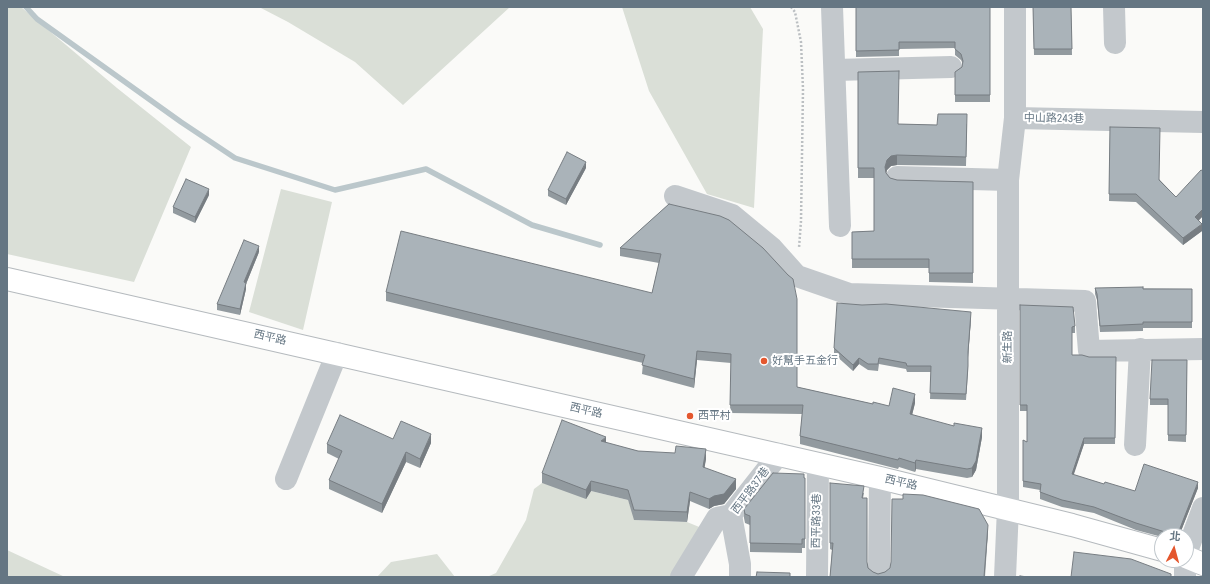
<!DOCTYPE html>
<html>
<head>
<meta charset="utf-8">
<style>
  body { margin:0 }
  #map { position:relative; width:1210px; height:584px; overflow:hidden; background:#fafaf8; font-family:"Roboto Condensed","Noto Sans TC",sans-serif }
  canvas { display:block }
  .frame { position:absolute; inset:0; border:8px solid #657683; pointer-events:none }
  .north { position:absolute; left:1154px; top:528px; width:40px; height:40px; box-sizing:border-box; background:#fff; border:1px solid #c1c8cd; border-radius:50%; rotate:6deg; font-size:11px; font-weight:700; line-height:16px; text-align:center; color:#657683 }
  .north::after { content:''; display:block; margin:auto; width:14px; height:18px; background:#e4572e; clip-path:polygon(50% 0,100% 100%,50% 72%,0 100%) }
</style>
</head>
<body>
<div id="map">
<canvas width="1210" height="584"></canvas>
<div class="frame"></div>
<div class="north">北</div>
</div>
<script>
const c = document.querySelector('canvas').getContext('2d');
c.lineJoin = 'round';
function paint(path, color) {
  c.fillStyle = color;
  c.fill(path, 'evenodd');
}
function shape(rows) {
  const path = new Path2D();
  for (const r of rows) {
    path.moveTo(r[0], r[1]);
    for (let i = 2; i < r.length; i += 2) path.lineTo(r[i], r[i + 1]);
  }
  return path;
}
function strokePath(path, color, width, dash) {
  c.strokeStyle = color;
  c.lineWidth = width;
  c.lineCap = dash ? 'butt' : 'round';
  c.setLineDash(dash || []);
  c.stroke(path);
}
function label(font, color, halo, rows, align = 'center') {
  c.font = font + ' "Roboto Condensed","Noto Sans TC",sans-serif';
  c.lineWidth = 4;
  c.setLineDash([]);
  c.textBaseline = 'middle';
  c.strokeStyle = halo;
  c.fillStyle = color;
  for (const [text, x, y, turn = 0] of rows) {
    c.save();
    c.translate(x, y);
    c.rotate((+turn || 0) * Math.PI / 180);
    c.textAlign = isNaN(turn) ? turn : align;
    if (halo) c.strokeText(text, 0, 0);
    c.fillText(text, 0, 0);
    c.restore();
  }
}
paint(shape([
  [7,7,21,7,117,88,191,147,134,282,7,254],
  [259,7,510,7,403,105,355,62,288,22],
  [622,7,750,7,763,29,754,208,707,194,649,91],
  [281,189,332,202,303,330,249,312],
  [542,483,591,491,628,500,635,520,687,522,714,533,682,577,487,577,496,573,526,520,534,489],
  [7,550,65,577,7,577],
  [437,554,455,577,377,577,391,562]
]), '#dadfd7');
strokePath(shape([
  [26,7,37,19,181,122,235,158,335,190,426,169,532,225,600,245]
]), '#bbc7cb', 5.5);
const major = shape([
  [7,279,880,478,1072,525,1162,550],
  [1186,557,1203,564]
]);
strokePath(major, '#b5babe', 24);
strokePath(shape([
  [791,7,795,12,801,42,803,89,801,221,799,248]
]), '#bbbfc2', 2.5, [2, 2]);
strokePath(shape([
  [832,7,840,226],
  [1114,7,1115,43],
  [835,70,951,67],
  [1015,118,1203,122],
  [897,177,1008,180],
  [675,196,732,215,772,248,797,276,849,294,1085,301,1089,351,1203,349],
  [1135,445,1140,349],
  [286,479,337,353],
  [1186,554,1203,508],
  [879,568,880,478],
  [681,577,717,518,731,515],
  [740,577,740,564,731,515,779,454],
  [817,577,818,464],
  [1005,577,1008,508,1008,180,1015,118,1015,7],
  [1185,577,1185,560]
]), '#c3c8cc', 22);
strokePath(major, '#fff', 22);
paint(shape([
  [856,7,990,7,990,102,955,102,955,72,962,67,963,64,961,60,955,55,955,48,899,49,899,56,856,57],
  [1033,7,1071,7,1072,55,1034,55],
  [858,72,898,124,937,125,967,124,966,166,897,165,891,166,887,170,886,173,890,178,897,180,973,182,973,283,929,282,929,268,852,268,852,232,874,231,874,178,858,178],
  [1110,127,1176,197,1203,171,1203,216,1199,220,1202,231,1183,245,1136,202,1109,201],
  [586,168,566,205,548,196,548,190],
  [209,195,195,223,173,213,173,207],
  [669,204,797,387,873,404,889,406,915,403,912,415,982,437,976,470,972,477,967,478,916,469,915,472,899,467,898,469,800,444,800,436,802,414,730,413,731,363,697,360,694,388,642,374,643,363,386,301,386,292,652,293,659,263,620,256,620,248],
  [259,252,246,284,246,289,240,315,217,310,217,304],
  [1095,288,1192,289,1192,328,1143,328,1143,331,1100,332,1097,300,1095,294],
  [1020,305,1075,326,1075,333,1072,333,1072,355,1116,391,1115,444,1084,444,1073,475,1104,484,1135,491,1198,488,1179,536,1162,536,1162,537,1136,530,1094,513,1062,507,1040,499,1040,490,1023,487,1023,440,1027,442,1027,411,1020,411],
  [971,318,968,356,968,372,966,400,930,399,931,372,907,372,906,369,879,364,878,371,868,370,859,364,853,371,834,354,834,348],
  [1187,360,1186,442,1168,441,1168,405,1150,405,1150,399],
  [393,439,431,443,420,468,406,462,382,513,329,489,329,480,339,459,327,453,327,444],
  [606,443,638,451,706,459,704,468,736,489,724,504,714,506,709,509,690,501,687,522,634,520,628,500,591,491,586,499,542,483,542,473],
  [804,478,805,478,805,548,802,548,802,553,750,552,750,525,745,523,744,518,744,509],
  [830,483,864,493,863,498,867,562,868,568,873,572,878,574,885,572,988,532,985,577,830,577,832,550,830,549]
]), '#929a9f');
paint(shape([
  [897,155,897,165,891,166,887,170,885,177,885,167,887,160,891,156],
  [586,162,586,168,566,205,566,199],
  [209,189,209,195,195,223,195,217],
  [1203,209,1203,216,1195,224,1195,217],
  [1202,224,1202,231,1183,245,1183,238],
  [259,246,259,252,246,284,246,289,240,315,240,309,244,282],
  [971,312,971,318,968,358,968,352],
  [697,351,697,360,694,388,694,379],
  [859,358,859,364,853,371,853,365],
  [915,394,915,403,910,423,910,414],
  [982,428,982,437,976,470,972,477,972,468],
  [431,434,431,443,420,468,420,459],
  [606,437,606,447,601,441],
  [1084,438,1084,444,1072,480,1072,474],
  [706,449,706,459,703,477,703,467],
  [406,452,406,462,382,513,382,504],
  [916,460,916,469,915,472,915,463],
  [736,479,736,489,724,504,714,506,709,509,709,499],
  [591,481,591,491,586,499,586,490],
  [1198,482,1198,488,1179,536,1177,536],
  [690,492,690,501,687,522,687,512],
  [988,525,988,532,984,577]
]), '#777d82');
const building = shape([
  [856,7,990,7,990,95,955,95,955,72,962,67,963,61,961,54,955,49,955,42,899,42,899,50,856,51,856,7],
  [1033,7,1071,7,1072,49,1034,49,1033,7],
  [899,71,898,124,937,125,938,114,967,114,966,157,897,155,891,156,887,160,885,167,886,173,890,178,897,180,973,182,973,273,929,273,929,259,852,259,852,232,874,231,874,168,858,168,858,72,899,71],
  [1110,127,1160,128,1159,180,1176,197,1201,170,1203,171,1203,209,1195,217,1202,224,1183,238,1136,194,1109,194,1110,127],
  [567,152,586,162,566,199,548,190,567,152],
  [186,179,209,189,195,217,173,207,186,179],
  [669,204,720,216,729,220,763,248,788,275,793,279,797,299,797,387,873,404,873,402,889,406,893,388,915,394,910,414,954,426,954,423,982,428,976,461,972,468,967,469,916,460,915,463,899,458,898,460,800,436,803,405,730,405,731,354,697,351,694,379,642,365,645,355,386,292,401,231,652,293,661,254,620,248,669,204],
  [244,240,259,246,244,282,246,283,240,309,217,304,244,240],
  [1143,287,1143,289,1192,289,1192,322,1143,322,1143,324,1100,326,1097,294,1095,288,1143,287],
  [837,303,862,305,886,304,971,312,968,352,968,366,966,394,930,393,931,366,907,366,906,363,879,358,878,364,868,364,859,358,853,365,834,348,837,303],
  [1020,305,1073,307,1075,326,1072,327,1072,355,1082,355,1089,357,1116,357,1115,438,1084,438,1072,474,1104,484,1105,482,1135,491,1144,464,1198,482,1177,536,1173,536,1165,532,1136,523,1094,507,1062,500,1040,492,1041,484,1023,481,1023,440,1027,442,1027,405,1020,405,1020,305],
  [1152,360,1187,360,1186,435,1168,435,1168,399,1150,399,1152,360],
  [340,415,393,439,401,421,431,434,420,459,406,452,382,504,329,480,342,451,327,444,340,415],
  [562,420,606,437,601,441,638,451,675,453,676,446,706,449,703,467,736,479,724,494,714,496,709,499,690,492,687,512,634,510,628,490,591,481,586,490,542,473,562,420],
  [773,473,804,474,804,478,805,478,805,539,802,539,802,544,750,543,750,516,745,514,744,509,773,473],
  [830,483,864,486,862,498,867,498,867,562,868,568,873,572,878,574,885,572,890,568,891,562,892,499,903,499,903,494,923,495,979,509,988,525,984,577,830,577,833,543,830,543,830,483],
  [1074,552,1131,559,1171,574,1171,577,1071,577,1074,552],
  [757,572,790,573,790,577,756,577,757,572],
  [1020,576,1028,577,1020,577,1020,576]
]);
paint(building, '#aab3b9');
strokePath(building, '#777d82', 1);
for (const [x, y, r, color] of [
  [764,361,4,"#e4572e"],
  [690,416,4,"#e4572e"]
]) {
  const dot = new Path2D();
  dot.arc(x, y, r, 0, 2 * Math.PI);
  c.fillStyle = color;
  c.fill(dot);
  strokePath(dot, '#fff', 1.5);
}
label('11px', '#657683', '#fff', [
  ["中山路243巷",1054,119,1],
  ["西平路",270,338,13],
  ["新生路",1008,347,-90],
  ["西平路",586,411,13],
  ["西平路",901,483,13],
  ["西平路37巷",751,491,-53],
  ["西平路33巷",817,521,-89]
]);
label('11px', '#657683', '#fff', [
  ["好幫手五金行",772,361],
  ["西平村",698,416]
], 'left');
</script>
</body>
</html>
